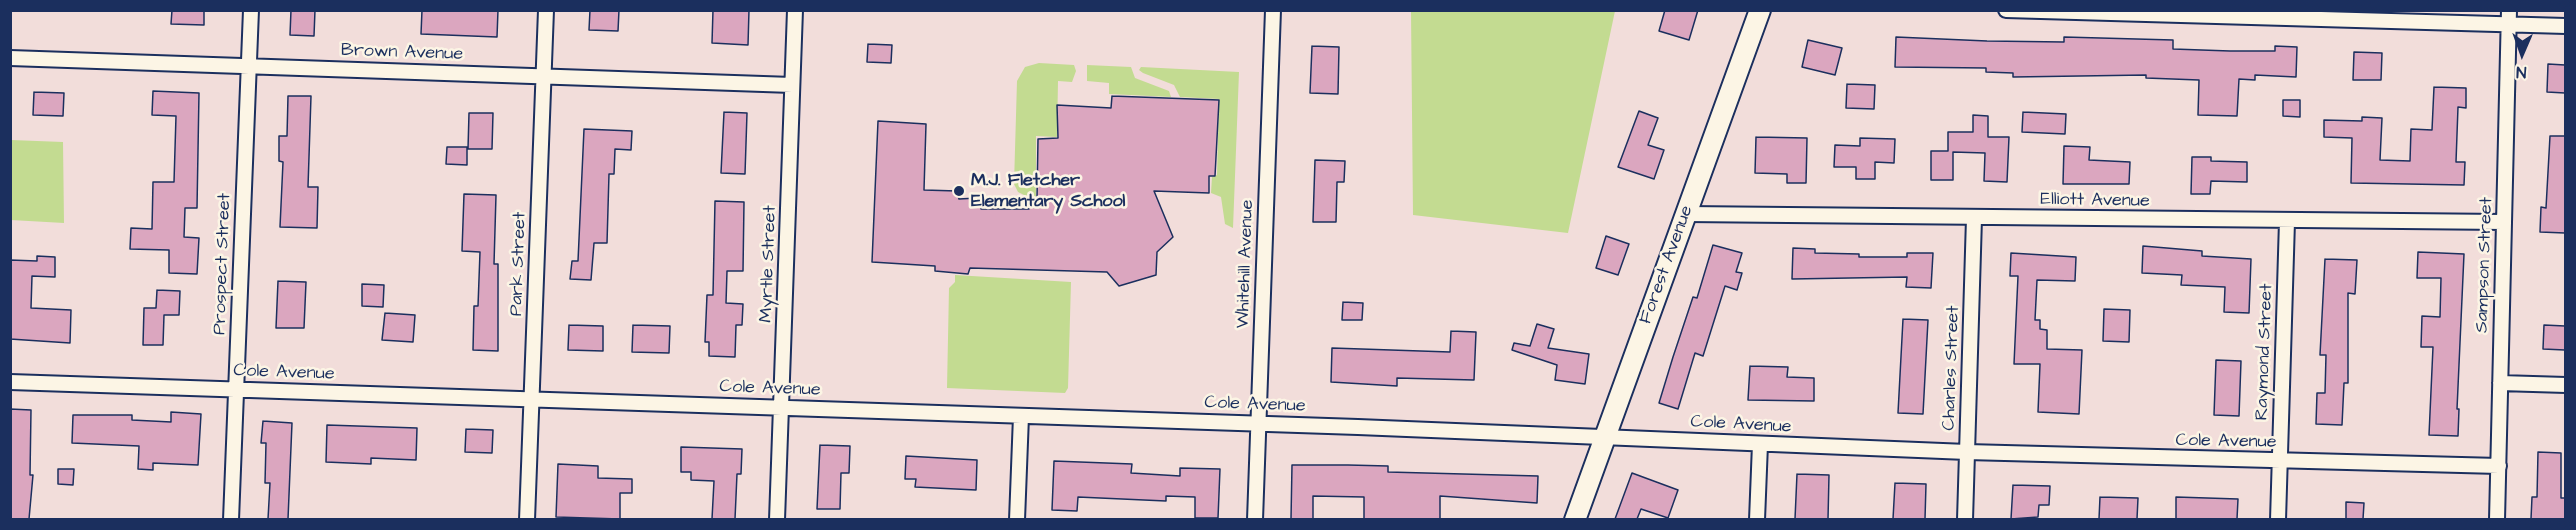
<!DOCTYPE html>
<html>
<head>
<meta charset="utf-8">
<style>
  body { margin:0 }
  #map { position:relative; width:2576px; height:530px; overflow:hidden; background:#f2ddda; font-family:"Architects Daughter",sans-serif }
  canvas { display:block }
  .frame { position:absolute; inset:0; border:12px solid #1b2f5e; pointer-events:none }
  .north { position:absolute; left:2492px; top:24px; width:60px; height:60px; -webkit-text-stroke:4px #fcf5e5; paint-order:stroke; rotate:182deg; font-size:16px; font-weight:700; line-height:24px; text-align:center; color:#1b2f5e }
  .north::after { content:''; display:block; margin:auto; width:21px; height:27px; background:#1b2f5e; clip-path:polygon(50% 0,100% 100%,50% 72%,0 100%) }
</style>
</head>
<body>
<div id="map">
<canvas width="2576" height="530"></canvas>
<div class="frame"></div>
<div class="north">N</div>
</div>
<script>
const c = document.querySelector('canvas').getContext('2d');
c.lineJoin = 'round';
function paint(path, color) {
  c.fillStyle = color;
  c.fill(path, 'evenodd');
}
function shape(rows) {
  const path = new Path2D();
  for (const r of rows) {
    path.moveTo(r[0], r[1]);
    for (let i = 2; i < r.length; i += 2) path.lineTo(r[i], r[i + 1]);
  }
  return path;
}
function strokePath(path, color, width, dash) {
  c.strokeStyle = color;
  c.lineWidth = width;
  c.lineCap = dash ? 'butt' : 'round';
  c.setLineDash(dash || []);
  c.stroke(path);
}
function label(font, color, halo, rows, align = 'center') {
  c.font = font + ' "Architects Daughter",sans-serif';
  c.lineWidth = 5;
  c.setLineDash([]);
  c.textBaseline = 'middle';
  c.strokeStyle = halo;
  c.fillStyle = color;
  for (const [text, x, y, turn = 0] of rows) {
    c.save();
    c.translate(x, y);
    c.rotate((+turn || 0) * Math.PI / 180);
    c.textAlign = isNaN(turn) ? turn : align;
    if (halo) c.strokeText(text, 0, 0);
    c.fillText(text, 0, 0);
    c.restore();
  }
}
paint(shape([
  [1411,11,1615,11,1568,233,1413,215],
  [1039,63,1074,65,1076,71,1072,82,1058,81,1057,137,1036,136,1036,197,1028,197,1018,192,1014,184,1017,81,1025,67],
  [1087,65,1131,67,1135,78,1169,91,1171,97,1109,94,1109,83,1087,81],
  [1141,67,1239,72,1233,228,1225,224,1221,197,1211,193,1212,177,1217,175,1219,99,1180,97,1174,85,1143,73,1139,70],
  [11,140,63,142,64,223,11,220],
  [955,275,1071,282,1068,388,1065,393,947,388,949,288,955,282]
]), '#c3db91');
const building = shape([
  [172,10,204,10,204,25,171,24,172,10],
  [291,10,315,10,314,36,290,35,291,10],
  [422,10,498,10,497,37,421,34,422,10],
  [590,10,619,10,618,31,589,30,590,10],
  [713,10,749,10,748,45,712,43,713,10],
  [1665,10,1698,10,1689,40,1659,31,1665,10],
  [1896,37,1987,41,2064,42,2064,37,2173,40,2173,49,2230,51,2275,51,2275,46,2297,47,2296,77,2255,75,2255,80,2239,79,2237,116,2198,115,2199,80,2146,78,2146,75,2013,77,2013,73,1986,72,1986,68,1895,67,1896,37],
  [1808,40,1842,48,1835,75,1802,67,1808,40],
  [868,44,892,45,891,63,867,62,868,44],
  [1312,46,1339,47,1338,94,1310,93,1312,46],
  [2354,52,2382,53,2381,80,2353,80,2354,52],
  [2548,64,2565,65,2565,93,2547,92,2548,64],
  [1847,84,1875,85,1874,109,1846,108,1847,84],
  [2434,87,2466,88,2466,108,2458,107,2456,162,2465,162,2464,185,2351,183,2352,138,2324,137,2324,120,2362,121,2362,117,2382,118,2380,160,2410,161,2411,129,2432,130,2434,87],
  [153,91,199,93,197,208,185,208,184,237,199,238,197,274,169,273,169,250,130,249,131,228,152,229,153,182,174,182,176,116,152,115,153,91],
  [34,92,64,93,63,116,33,115,34,92],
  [288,96,311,96,308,187,318,187,317,228,280,227,283,162,279,161,279,136,287,136,288,96],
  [1112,96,1219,100,1215,176,1209,176,1209,193,1154,191,1173,237,1157,252,1156,275,1119,286,1107,272,970,268,968,274,935,271,935,266,872,262,878,121,926,124,924,190,957,191,959,199,977,198,981,209,1029,209,1029,200,1037,198,1038,139,1058,138,1057,105,1111,108,1112,96],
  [2283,100,2300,100,2300,117,2283,116,2283,100],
  [1639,111,1658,118,1648,145,1664,150,1654,179,1618,167,1639,111],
  [724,112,747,113,745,174,721,173,724,112],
  [2023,112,2066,114,2065,134,2022,132,2023,112],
  [469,113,493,113,492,149,468,149,469,113],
  [1973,115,1988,116,1988,137,2009,137,2007,182,1984,181,1985,153,1953,152,1953,180,1931,180,1931,151,1948,151,1948,132,1973,132,1973,115],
  [584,129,632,131,631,150,615,149,614,174,609,174,607,243,594,243,591,280,570,279,572,261,578,261,584,129],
  [2550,136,2565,136,2565,233,2540,232,2541,207,2546,208,2550,136],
  [1756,137,1807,138,1806,183,1787,183,1787,174,1755,173,1756,137],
  [1860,138,1895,139,1894,163,1875,162,1875,179,1856,179,1856,167,1834,167,1835,145,1860,146,1860,138],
  [2064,146,2090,147,2089,160,2130,162,2129,184,2063,184,2064,146],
  [447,147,467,147,467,165,446,164,447,147],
  [2192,157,2211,157,2211,161,2247,162,2247,182,2211,181,2210,194,2191,194,2192,157],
  [1315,160,1345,161,1344,182,1337,182,1336,222,1313,222,1315,160],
  [464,194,496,195,494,264,498,264,498,351,473,350,474,306,478,306,480,252,462,251,464,194],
  [715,201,744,202,743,271,727,271,726,303,743,304,742,325,736,325,735,357,709,356,709,342,705,342,707,295,713,295,715,201],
  [1606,236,1629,244,1618,275,1596,268,1606,236],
  [1713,245,1742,253,1736,272,1742,273,1737,290,1725,286,1703,356,1695,353,1678,409,1659,403,1673,357,1693,297,1697,298,1713,245],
  [2143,246,2202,251,2202,256,2251,259,2249,313,2224,312,2225,287,2181,285,2182,275,2142,273,2143,246],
  [1793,248,1815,249,1815,253,1859,254,1859,257,1907,257,1907,253,1933,253,1931,288,1906,287,1907,277,1792,279,1793,248],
  [2418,252,2464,254,2457,409,2459,409,2458,436,2429,435,2433,347,2421,347,2422,316,2440,317,2441,278,2417,278,2418,252],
  [2011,253,2076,257,2075,281,2037,280,2035,320,2040,320,2040,329,2047,330,2047,349,2082,350,2079,414,2038,412,2040,364,2014,364,2018,276,2010,276,2011,253],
  [37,256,55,257,55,277,32,276,31,308,71,310,70,343,10,339,10,260,37,261,37,256],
  [2325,259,2357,260,2355,294,2348,293,2348,383,2344,383,2342,425,2316,424,2317,393,2325,393,2326,355,2320,355,2325,259],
  [278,281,306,282,304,328,276,328,278,281],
  [362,284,384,285,383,307,362,306,362,284],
  [157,290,180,291,179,315,164,315,163,345,143,345,144,308,156,308,157,290],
  [1343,302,1363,303,1362,320,1342,320,1343,302],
  [2104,309,2130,310,2129,342,2103,341,2104,309],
  [385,313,415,315,413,342,382,340,385,313],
  [1903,319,1928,320,1923,414,1898,413,1903,319],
  [1537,324,1554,329,1548,348,1589,354,1585,384,1555,380,1557,365,1512,350,1514,343,1530,346,1537,324],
  [569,325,603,326,603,351,568,350,569,325],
  [633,325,670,326,669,353,632,352,633,325],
  [2544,325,2565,326,2565,350,2543,349,2544,325],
  [1451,331,1476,332,1474,380,1397,378,1397,386,1331,382,1332,348,1450,352,1451,331],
  [2216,360,2241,361,2239,416,2214,415,2216,360],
  [1750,366,1788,367,1787,377,1814,378,1814,401,1748,400,1750,366],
  [10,409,31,410,30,475,33,475,29,519,10,519,10,409],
  [171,412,201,414,198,465,153,463,153,470,138,469,139,446,72,443,73,415,132,415,132,420,171,422,171,412],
  [263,421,292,423,288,519,268,519,270,483,265,483,266,443,261,443,263,421],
  [327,425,417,428,416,460,371,458,371,464,326,462,327,425],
  [466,429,493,430,492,453,465,452,466,429],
  [820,445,850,446,849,473,841,473,840,509,817,509,820,445],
  [681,447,742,449,741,474,737,474,735,519,712,519,714,481,691,480,691,472,681,472,681,447],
  [2538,452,2561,453,2561,498,2565,498,2565,519,2531,519,2532,497,2537,497,2538,452],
  [906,456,977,460,976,490,915,487,916,479,905,479,906,456],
  [1054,461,1132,464,1131,473,1180,476,1180,468,1220,469,1218,518,1195,518,1195,497,1166,496,1166,501,1078,497,1077,511,1052,510,1054,461],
  [558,464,598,466,598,478,632,479,632,493,620,493,620,519,556,517,558,464],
  [1292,465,1348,465,1388,466,1388,472,1538,476,1537,503,1440,496,1440,519,1364,519,1364,497,1313,496,1313,519,1291,519,1292,465],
  [58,469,74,469,73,485,58,484,58,469],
  [1632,473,1678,490,1668,518,1641,509,1637,519,1615,519,1632,473],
  [1797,474,1829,475,1828,519,1795,519,1797,474],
  [1895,483,1926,484,1925,519,1893,519,1895,483],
  [2013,485,2050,486,2049,505,2039,505,2038,517,2011,519,2013,485],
  [2100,497,2138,498,2137,519,2099,519,2100,497],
  [2176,497,2238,499,2237,519,2176,519,2176,497],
  [2346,502,2364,503,2363,519,2346,519,2346,502]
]);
paint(building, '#dba6bf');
strokePath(building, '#1b2f5e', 1.5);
const street = shape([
  [2006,10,2566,26],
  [10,58,792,85],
  [1686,214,2504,222],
  [10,382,1358,427,1967,452,2499,466],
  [2500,383,2566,385],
  [231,520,251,10],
  [527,520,546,10],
  [777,520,795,10],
  [1017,520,1021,416],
  [1255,520,1273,10],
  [1757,520,1760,444],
  [1965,520,1974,218],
  [2278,520,2287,221],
  [2497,520,2509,10]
]);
const secondary = shape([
  [1575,520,1760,10]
]);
strokePath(street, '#1b2f5e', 18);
strokePath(secondary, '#1b2f5e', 24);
strokePath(street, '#fcf5e5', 14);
strokePath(secondary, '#fcf5e5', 20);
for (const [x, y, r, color] of [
  [959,191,6,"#1b2f5e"]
]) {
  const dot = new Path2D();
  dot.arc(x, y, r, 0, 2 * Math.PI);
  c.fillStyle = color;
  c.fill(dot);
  strokePath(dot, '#fcf5e5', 2);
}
label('18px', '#1b2f5e', '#fcf5e5', [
  ["Brown Avenue",402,53,2],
  ["Elliott Avenue",2095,201,1],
  ["Prospect Street",223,264,-88],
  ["Park Street",519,264,-88],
  ["Myrtle Street",769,264,-88],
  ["Whitehill Avenue",1246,264,-88],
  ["Forest Avenue",1667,265,-70],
  ["Sampson Street",2485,265,-88],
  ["Raymond Street",2265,352,-88],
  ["Charles Street",1952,368,-88],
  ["Cole Avenue",284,373,2],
  ["Cole Avenue",770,389,2],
  ["Cole Avenue",1255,405,2],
  ["Cole Avenue",1741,425,3],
  ["Cole Avenue",2226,442,1]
]);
label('bold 18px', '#1b2f5e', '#fcf5e5', [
  ["M.J. Fletcher",971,181],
  ["Elementary School",971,202]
], 'left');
</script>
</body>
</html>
